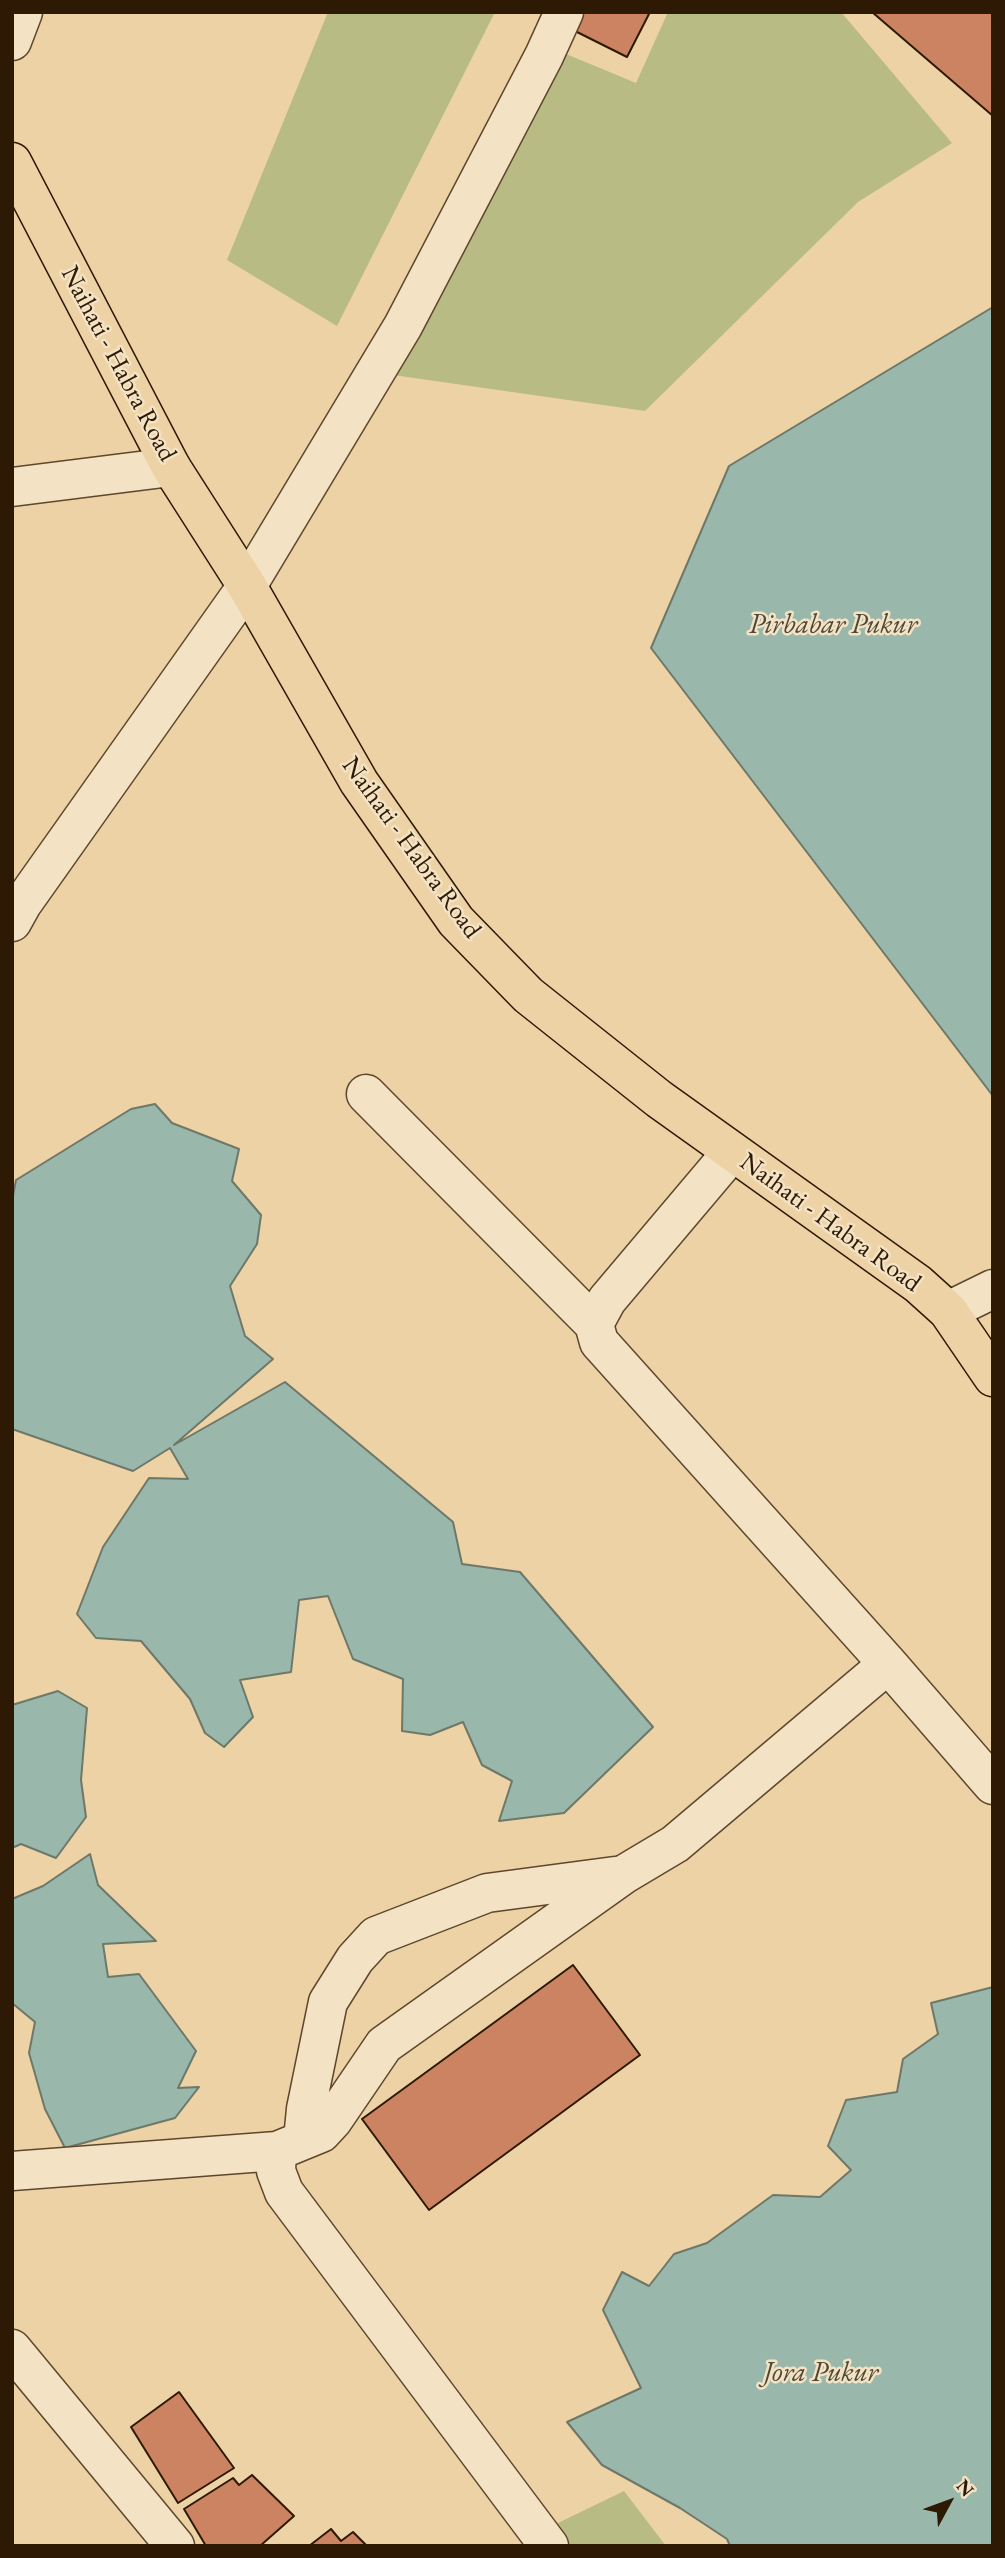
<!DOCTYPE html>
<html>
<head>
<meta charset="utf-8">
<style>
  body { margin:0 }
  #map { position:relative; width:1005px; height:2558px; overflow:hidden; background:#ecd2a5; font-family:"EB Garamond",serif }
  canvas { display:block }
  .frame { position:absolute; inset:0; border:14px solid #2e1905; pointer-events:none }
  .north { position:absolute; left:914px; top:2467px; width:70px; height:70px; -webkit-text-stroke:5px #f3e2c4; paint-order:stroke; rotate:49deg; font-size:19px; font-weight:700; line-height:28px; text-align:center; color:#2e1905 }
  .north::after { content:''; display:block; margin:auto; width:24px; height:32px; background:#2e1905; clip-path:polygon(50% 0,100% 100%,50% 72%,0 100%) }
</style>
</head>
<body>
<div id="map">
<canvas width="1005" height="2558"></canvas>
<div class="frame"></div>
<div class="north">N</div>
</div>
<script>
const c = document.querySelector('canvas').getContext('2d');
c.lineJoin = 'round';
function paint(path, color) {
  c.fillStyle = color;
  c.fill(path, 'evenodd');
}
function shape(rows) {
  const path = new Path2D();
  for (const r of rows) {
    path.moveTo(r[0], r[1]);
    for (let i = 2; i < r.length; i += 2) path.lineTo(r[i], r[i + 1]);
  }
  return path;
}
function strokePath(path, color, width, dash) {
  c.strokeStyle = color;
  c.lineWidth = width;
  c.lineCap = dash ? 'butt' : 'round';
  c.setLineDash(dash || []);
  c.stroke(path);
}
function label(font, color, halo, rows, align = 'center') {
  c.font = font + ' "EB Garamond",serif';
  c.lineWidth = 5;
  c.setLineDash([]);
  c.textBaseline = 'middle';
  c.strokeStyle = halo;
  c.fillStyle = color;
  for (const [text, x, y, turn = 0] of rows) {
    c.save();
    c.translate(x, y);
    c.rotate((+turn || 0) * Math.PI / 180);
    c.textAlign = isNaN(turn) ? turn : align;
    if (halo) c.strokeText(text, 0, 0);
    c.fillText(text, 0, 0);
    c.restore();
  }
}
paint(shape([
  [328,12,495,12,337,326,227,260],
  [668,12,841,12,952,143,858,202,645,411,379,373,554,49,636,83],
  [624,2491,666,2546,571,2546,556,2524]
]), '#b9bb85');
const water = shape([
  [993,307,993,1096,651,648,729,466,993,307],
  [155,1104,172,1123,239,1149,232,1181,261,1215,257,1244,230,1286,245,1336,273,1359,174,1445,285,1382,453,1522,462,1564,520,1572,653,1727,564,1813,499,1821,512,1781,482,1765,463,1722,430,1735,402,1731,403,1679,353,1659,328,1596,299,1600,291,1672,240,1680,253,1717,224,1747,205,1733,190,1699,141,1641,96,1638,77,1614,103,1547,149,1478,188,1479,170,1448,133,1471,12,1429,12,1201,16,1180,131,1109,155,1104],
  [58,1691,87,1708,81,1780,86,1817,56,1858,21,1844,12,1848,12,1705,58,1691],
  [90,1854,98,1885,156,1941,103,1944,108,1977,139,1974,196,2051,178,2088,199,2087,175,2118,65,2148,45,2109,29,2053,35,2022,12,2003,12,1899,43,1886,90,1854],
  [993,1987,993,2546,730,2546,727,2539,680,2508,602,2465,567,2422,641,2388,603,2310,622,2272,649,2286,674,2254,707,2243,773,2195,820,2197,851,2170,828,2146,846,2100,897,2092,903,2059,938,2034,931,2003,993,1987]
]);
paint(water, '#99b7ab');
strokePath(water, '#6e7869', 2);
const building = shape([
  [584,12,650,12,627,57,575,31,584,12],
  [872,12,993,12,993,116,872,12],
  [573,1965,640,2055,429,2210,362,2119,573,1965],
  [179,2392,234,2468,178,2503,131,2427,179,2392],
  [252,2475,294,2516,260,2546,206,2546,184,2509,233,2478,239,2485,252,2475],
  [331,2529,341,2541,353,2532,367,2546,309,2546,331,2529]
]);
paint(building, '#cb8361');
strokePath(building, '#2e1905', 2);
const minor = shape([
  [12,41,23,12],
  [12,487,171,467],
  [12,922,22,904,247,586,403,326,544,56,564,12],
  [366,1094,594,1324],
  [948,1311,993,1289],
  [888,1664,993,1785],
  [303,2140,306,2109,328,2002,355,1959,376,1936,487,1893,615,1876],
  [277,2151,276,2171,284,2192,549,2546],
  [12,2171,277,2151,321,2133,333,2120,384,2045,623,1875,675,1844,888,1664,599,1342,594,1324,607,1300,732,1152],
  [12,2349,175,2546]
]);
const major = shape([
  [12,162,171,467,247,586,359,782,456,921,528,995,659,1099,918,1284,948,1311,993,1377]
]);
strokePath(minor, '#5e472d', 41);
strokePath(major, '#2e1905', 41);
strokePath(minor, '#f3e2c4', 38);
strokePath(major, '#ecd2a5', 38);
label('26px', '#2e1905', '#f3e2c4', [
  ["Naihati - Habra Road",118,364,62],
  ["Naihati - Habra Road",411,848,54],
  ["Naihati - Habra Road",830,1223,36]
]);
label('italic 28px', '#4e4837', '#f3e2c4', [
  ["Pirbabar Pukur",833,625],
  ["Jora Pukur",821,2373]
]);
</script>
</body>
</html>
